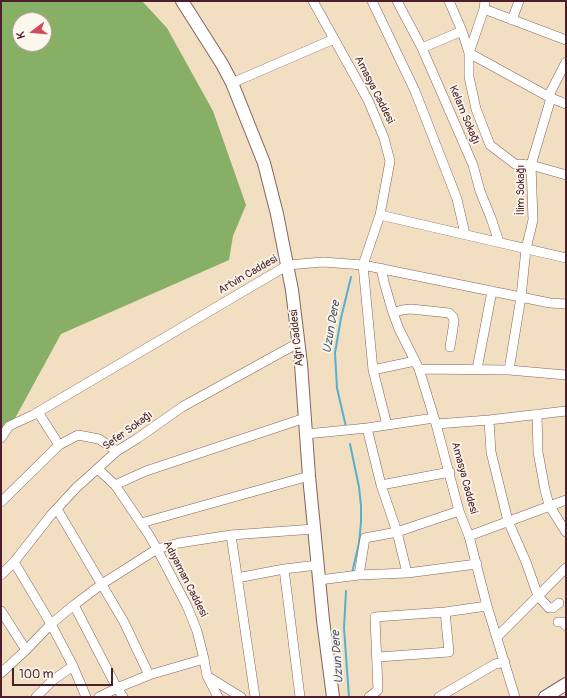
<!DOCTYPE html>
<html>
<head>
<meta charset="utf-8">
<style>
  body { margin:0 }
  #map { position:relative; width:567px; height:698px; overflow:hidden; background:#f2dfc1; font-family:Pangolin,sans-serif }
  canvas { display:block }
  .frame { position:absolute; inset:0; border:2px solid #4a1f2b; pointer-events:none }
  .north { position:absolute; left:12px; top:12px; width:40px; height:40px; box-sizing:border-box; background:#fbf7ec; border:1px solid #b4a19f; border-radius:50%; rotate:254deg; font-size:11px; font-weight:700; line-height:16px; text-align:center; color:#4a1f2b }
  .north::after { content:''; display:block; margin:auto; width:14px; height:18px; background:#d1495b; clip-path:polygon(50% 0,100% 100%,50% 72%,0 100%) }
  .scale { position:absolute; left:12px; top:668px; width:101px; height:18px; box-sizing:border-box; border:2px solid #4a1f2b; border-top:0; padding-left:5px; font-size:12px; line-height:14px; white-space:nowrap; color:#4a1f2b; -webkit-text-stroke:3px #fbf7ec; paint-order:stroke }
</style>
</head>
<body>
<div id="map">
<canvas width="567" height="698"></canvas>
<div class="frame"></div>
<div class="north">K</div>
<div class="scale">100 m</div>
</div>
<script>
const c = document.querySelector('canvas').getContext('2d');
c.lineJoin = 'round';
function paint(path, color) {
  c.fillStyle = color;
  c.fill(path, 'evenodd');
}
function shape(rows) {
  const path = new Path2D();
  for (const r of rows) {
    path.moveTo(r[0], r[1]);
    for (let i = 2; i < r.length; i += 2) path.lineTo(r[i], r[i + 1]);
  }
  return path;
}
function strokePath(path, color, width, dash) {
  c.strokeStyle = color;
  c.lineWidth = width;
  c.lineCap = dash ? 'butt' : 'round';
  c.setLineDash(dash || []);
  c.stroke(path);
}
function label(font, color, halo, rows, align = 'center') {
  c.font = font + ' Pangolin,sans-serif';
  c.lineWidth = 3.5;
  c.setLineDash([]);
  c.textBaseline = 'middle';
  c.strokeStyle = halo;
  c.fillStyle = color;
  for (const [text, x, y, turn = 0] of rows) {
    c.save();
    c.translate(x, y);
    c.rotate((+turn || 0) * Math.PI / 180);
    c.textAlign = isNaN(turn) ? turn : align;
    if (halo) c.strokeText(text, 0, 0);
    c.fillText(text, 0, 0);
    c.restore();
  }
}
paint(shape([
  [1,1,142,1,167,28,213,111,246,205,233,236,229,260,61,334,1,444],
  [20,20,44,20,44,44,20,44]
]), '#87b066');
strokePath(shape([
  [346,427,337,388,335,353,341,318,351,277],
  [350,444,359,487,361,506,361,522,359,543,352,573],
  [346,591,344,628,349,697]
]), '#54b1d2', 2);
const minor = shape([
  [313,1,368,100,384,138,390,161,380,215,363,265,373,370,387,425],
  [372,1,415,91,457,199,465,234],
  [397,1,422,48,473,165,480,191,491,218,499,242],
  [449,1,462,31,469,53,469,77,476,109,490,145,515,164,531,165,566,175],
  [485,1,484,9,469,53,551,98,566,104],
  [484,9,566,40],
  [512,20,519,1],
  [422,48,462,31],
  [232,83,334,39],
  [380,215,566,258],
  [381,268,384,282,393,313,399,329,419,369,436,424,459,511,469,536,487,606,515,697],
  [393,313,402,310,411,309,449,313,453,317,454,322,450,347],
  [419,369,509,370,566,375],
  [477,369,492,291],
  [373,370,415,361],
  [509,370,521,297,526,249,533,220,531,165,551,98,550,93,566,62],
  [38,412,59,445],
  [537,414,538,452,545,490,549,505,566,532],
  [489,420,491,452,508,521,526,562,538,596,549,608,553,608,559,603],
  [436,424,489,420,566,411],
  [367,428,381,485,397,532,407,573],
  [306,434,367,428,434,418],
  [1,438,9,426,33,415,288,265,323,262,363,265,550,303,566,304],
  [98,469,115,485,149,535,157,549,187,606,197,631,204,659,207,676,241,697],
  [115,485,146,471,305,418],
  [381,485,450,472],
  [1,502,59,445,78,435,99,439,117,451],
  [57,509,124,622,149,675],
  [141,523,309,476],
  [231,535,255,697],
  [469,536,566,500],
  [14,562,51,624,73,666,86,697],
  [284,569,300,697],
  [1,575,14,562,51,515,76,488,117,451,138,438,182,407,298,343],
  [359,575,365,538,397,532,459,511],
  [237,578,284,569,318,565],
  [319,580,359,575,407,573,477,564],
  [74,605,117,688,123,697],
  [1,611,26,650],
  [558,622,563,622,566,626],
  [497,637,566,568],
  [378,657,449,652,445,612],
  [1,673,26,650,51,624,74,605,102,584,157,549,179,543,231,535,314,529],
  [207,676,218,697],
  [36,697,53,680,73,666],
  [99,697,117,688,149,675,204,659],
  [369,697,378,690,375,617,445,612,487,606],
  [439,697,495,664,505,662]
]);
const major = shape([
  [182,1,222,64,232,83,264,163,277,214,292,290,301,364,309,476,323,620,333,697],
  [545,697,566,684]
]);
strokePath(minor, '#856260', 10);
strokePath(major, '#856260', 14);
strokePath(minor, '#fff', 9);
strokePath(major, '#fff', 12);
label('11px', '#4a1f2b', '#fbf7ec', [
  ["Amasya Caddesi",374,90,63],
  ["Kelam Sokağı",464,115,67],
  ["İlim Sokağı",521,190,-90],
  ["Artvin Caddesi",248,275,-30],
  ["Ağrı Caddesi",297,338,-96],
  ["Sefer Sokağı",128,431,-36],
  ["Amasya Caddesi",464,478,75],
  ["Adıyaman Caddesi",185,579,63]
]);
label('italic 12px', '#4e596e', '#fbf7ec', [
  ["Uzun Dere",332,327,-80],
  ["Uzun Dere",338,657,-94]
]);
</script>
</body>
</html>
